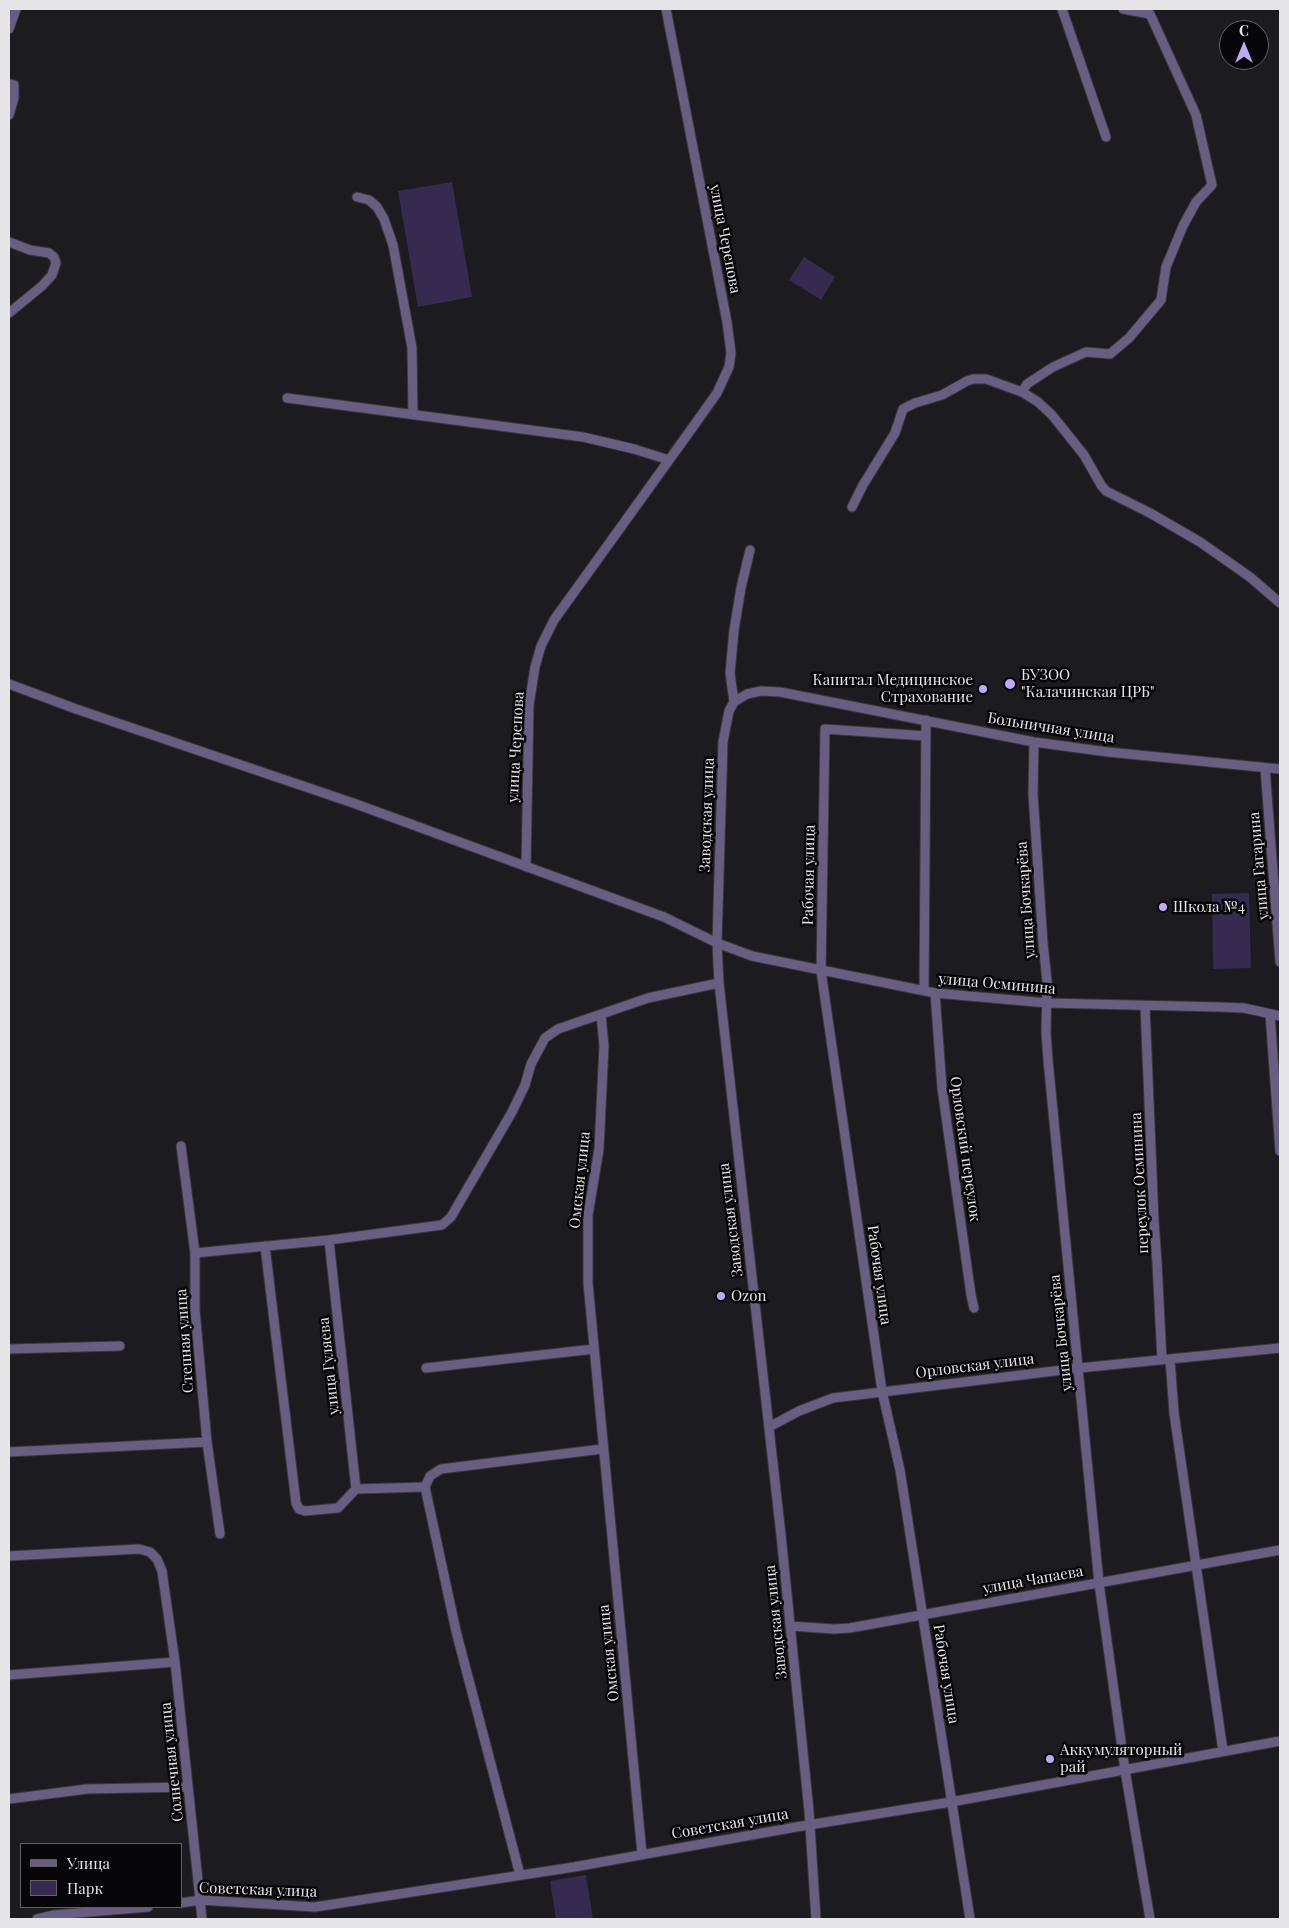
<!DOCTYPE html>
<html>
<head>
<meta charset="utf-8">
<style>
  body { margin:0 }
  #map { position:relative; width:1289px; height:1928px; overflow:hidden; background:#1c1b20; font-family:"Playfair Display",serif }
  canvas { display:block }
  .frame { position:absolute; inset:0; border:10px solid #e6e5e8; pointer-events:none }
  .legend { position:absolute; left:20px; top:1843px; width:162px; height:65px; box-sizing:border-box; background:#070608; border:1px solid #605f62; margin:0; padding:6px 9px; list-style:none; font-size:15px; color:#e6e5e8 }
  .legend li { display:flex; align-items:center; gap:10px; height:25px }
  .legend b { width:25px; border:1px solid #605f62 }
  .north { position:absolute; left:1219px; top:20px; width:50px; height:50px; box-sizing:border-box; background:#070608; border:1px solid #605f62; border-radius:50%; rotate:0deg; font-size:14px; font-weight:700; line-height:20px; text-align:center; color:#e6e5e8 }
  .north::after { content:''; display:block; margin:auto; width:18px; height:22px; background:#bda9f5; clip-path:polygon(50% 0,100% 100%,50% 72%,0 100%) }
</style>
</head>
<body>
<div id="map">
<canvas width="1289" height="1928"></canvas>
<div class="frame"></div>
<ul class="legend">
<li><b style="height:6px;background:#675e82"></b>Улица</li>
<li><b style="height:14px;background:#362a51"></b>Парк</li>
</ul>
<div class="north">С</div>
</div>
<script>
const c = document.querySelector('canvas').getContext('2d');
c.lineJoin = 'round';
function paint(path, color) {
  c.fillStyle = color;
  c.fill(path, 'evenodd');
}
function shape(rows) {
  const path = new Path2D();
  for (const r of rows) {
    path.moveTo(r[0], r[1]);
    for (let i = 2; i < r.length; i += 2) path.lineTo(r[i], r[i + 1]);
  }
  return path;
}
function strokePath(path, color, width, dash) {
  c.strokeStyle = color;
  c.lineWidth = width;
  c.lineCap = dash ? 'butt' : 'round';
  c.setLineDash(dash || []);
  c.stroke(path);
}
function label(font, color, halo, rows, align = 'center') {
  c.font = font + ' "Playfair Display",serif';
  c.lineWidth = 5;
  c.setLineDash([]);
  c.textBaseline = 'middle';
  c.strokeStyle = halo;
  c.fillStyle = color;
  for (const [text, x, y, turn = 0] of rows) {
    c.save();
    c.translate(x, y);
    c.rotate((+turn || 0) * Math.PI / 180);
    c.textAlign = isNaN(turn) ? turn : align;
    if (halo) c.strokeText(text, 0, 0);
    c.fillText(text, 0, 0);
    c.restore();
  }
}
paint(shape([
  [452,182,472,297,418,307,398,191],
  [804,257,835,277,821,300,789,280],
  [1249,893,1251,968,1213,969,1212,894],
  [586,1875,593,1919,556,1919,550,1881]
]), '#362a51');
const minor = shape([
  [1062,9,1106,137],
  [9,29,16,9],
  [9,84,14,85,14,98,9,115],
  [357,197,369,200,377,207,384,219,393,245,412,348,413,414],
  [9,242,30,250,49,253,54,257,56,263,52,275,42,286,9,313],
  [1022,392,1027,384,1053,367,1086,352,1110,354,1129,338,1161,300,1166,267,1183,226,1196,202,1212,185,1196,115,1150,14,1123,9],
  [287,398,583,437,634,449,669,460],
  [852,507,863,485,895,433,903,409,915,403,942,395,967,381,973,379,986,379,1022,392,1038,402,1052,415,1084,455,1101,485,1106,491,1150,513,1200,542,1250,577,1280,603],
  [9,684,76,709,356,804,664,917,717,943,752,956,935,993,1047,1003,1219,1007,1244,1008,1280,1016],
  [734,702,730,673,734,630,741,588,750,550],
  [926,736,825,729,821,971,882,1391,900,1470,970,1919],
  [1034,742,1033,794,1043,943,1047,981,1046,1033,1048,1060,1099,1583,1125,1770,1150,1919],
  [1265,768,1280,962],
  [526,867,529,705,535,667,541,646,554,620,695,424,717,393,729,367,731,353,727,322,666,9],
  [924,991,926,720],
  [935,993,942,1088,971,1295,974,1308],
  [1145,1006,1154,1221,1157,1263,1162,1360],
  [1270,1014,1280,1151],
  [601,1015,604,1046,599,1149,588,1215,588,1283,642,1854],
  [181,1146,195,1253,195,1310,207,1442,220,1534],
  [329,1240,356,1489],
  [265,1246,296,1503,299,1509,305,1511,338,1508,356,1489,425,1487,430,1476,441,1469,602,1449],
  [195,1253,329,1240,442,1225,451,1217,512,1112,525,1085,531,1064,545,1038,558,1029,648,998,719,983],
  [9,1349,120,1346],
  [1170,1359,1174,1413,1223,1751],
  [426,1368,594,1349],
  [769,1427,799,1411,833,1398,1079,1368,1280,1348],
  [9,1452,207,1442],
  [425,1487,456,1631,520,1875],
  [9,1556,139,1549,150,1552,157,1559,162,1571,175,1662,202,1919],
  [790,1626,834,1629,850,1628,1280,1550],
  [9,1675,175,1662],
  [9,1799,87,1789,188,1787],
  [181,1903,200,1900,315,1907,574,1867,796,1827,951,1802,1280,1741],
  [37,1919,54,1915,148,1907],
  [816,1919,809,1811,781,1535,719,983,717,943,723,742,729,711,734,702,747,694,761,691,780,692,1034,742,1108,752,1280,769]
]);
strokePath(minor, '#38373c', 11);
strokePath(minor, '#675e82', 9);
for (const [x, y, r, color] of [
  [1010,684,6,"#bda9f5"],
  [983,689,5,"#bda9f5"],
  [1163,907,5,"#bda9f5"],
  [721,1296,5,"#bda9f5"],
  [1050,1759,5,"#bda9f5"]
]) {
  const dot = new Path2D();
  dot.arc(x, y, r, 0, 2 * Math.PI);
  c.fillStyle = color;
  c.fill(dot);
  strokePath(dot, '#070608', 2);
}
label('15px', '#e6e5e8', '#070608', [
  ["улица Черепова",725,239,79],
  ["Больничная улица",1051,728,9],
  ["улица Черепова",516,747,-87],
  ["Заводская улица",707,815,-88],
  ["улица Гагарина",1259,866,-95],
  ["Рабочая улица",809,875,-89],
  ["улица Бочкарёва",1026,900,-94],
  ["улица Осминина",997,984,5],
  ["Орловский переулок",965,1149,82],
  ["Омская улица",580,1180,-84],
  ["переулок Осминина",1140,1183,-93],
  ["Заводская улица",731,1220,-97],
  ["Рабочая улица",879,1275,82],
  ["улица Бочкарёва",1061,1333,-96],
  ["Степная улица",185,1341,-94],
  ["улица Гуляева",329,1366,-96],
  ["Орловская улица",975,1366,-7],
  ["улица Чапаева",1033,1580,-10],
  ["Заводская улица",776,1622,-96],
  ["Омская улица",609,1653,-96],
  ["Рабочая улица",946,1674,81],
  ["Солнечная улица",172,1762,-96],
  ["Советская улица",730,1824,-10],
  ["Советская улица",258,1890,2]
]);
label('15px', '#e6e5e8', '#070608', [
  ["БУЗОО",1021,675],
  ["\"Калачинская ЦРБ\"",1021,692],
  ["Капитал Медицинское",973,680,"right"],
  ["Страхование",973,697,"right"],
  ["Школа №4",1173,907],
  ["Ozon",731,1296],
  ["Аккумуляторный",1060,1750],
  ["рай",1060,1767]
], 'left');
</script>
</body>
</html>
